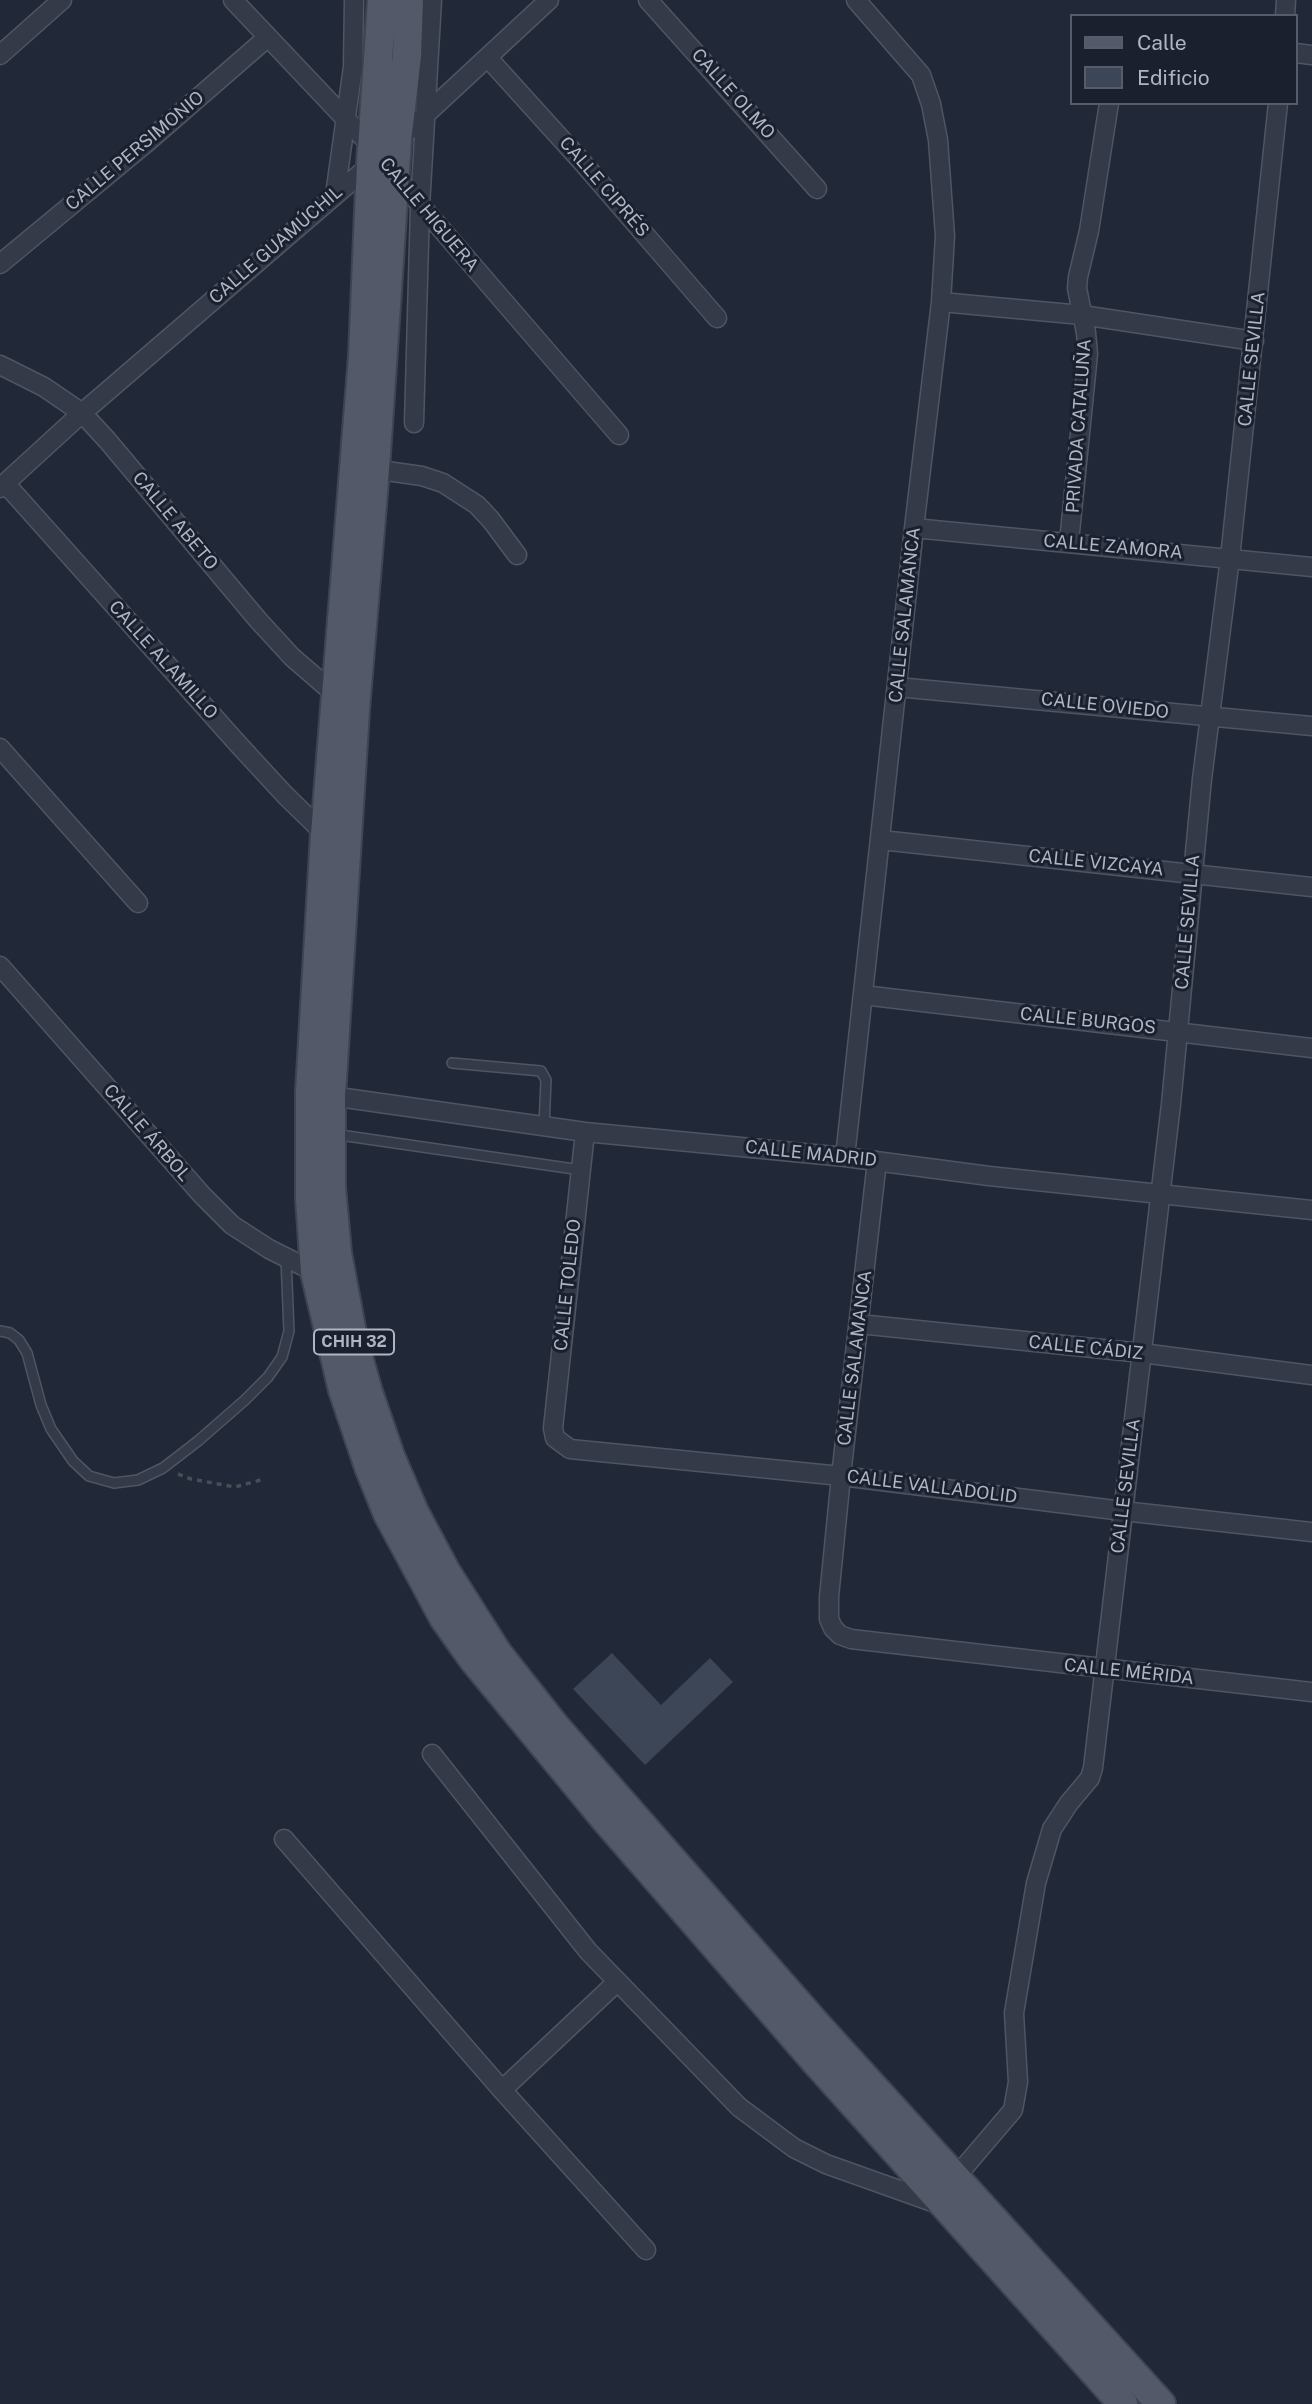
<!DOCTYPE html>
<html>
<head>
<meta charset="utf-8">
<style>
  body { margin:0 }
  #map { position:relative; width:1312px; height:2404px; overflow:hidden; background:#212837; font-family:"Public Sans",sans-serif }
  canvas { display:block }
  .legend { position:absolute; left:1070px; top:14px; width:228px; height:91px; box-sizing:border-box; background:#1a202d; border:2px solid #565c69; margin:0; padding:9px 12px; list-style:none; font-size:21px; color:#afb5c4 }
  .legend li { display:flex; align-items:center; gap:14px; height:35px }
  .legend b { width:35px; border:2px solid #565c69 }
</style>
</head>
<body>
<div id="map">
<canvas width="1312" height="2404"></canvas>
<ul class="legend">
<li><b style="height:9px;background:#535968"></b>Calle</li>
<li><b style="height:19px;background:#3d4657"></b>Edificio</li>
</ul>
</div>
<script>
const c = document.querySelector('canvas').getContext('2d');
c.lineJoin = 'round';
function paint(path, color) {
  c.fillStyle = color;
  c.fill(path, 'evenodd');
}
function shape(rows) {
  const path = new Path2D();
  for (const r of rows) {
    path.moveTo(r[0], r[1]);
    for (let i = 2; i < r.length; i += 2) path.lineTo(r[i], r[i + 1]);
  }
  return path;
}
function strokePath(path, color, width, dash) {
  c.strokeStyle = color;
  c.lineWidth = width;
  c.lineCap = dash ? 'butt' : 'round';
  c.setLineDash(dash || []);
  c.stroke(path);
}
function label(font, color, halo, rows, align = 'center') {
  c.font = font + ' "Public Sans",sans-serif';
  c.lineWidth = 6;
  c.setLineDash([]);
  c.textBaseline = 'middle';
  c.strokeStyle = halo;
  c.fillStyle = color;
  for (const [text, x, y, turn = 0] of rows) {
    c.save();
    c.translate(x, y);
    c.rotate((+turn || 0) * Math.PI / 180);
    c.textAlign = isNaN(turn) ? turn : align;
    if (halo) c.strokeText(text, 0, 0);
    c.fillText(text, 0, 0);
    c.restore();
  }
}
paint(shape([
  [612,1653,661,1705,710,1658,733,1682,645,1765,573,1689]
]), '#3d4657');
const service = shape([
  [452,1063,541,1071,546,1080,544,1127],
  [333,1134,581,1170],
  [0,1331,10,1333,19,1340,27,1353,41,1405,51,1429,73,1461,89,1476,114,1483,138,1480,163,1468,198,1441,245,1400,268,1377,282,1357,289,1331,286,1259]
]);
const minor = shape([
  [233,0,375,150],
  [648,0,817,189],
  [1285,16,1286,0],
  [1296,53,1312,55],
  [0,55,62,0],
  [488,58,583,163,717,318],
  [395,143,549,0],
  [392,172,619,435],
  [335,195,353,67,354,0],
  [0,264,145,144,268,37],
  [941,302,1082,315,1254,341],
  [0,365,44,387,82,413,107,440,258,620,292,657,336,695],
  [414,423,420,207,432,0],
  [365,468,422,476,443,483,477,505,491,520,517,555],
  [5,483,238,744,285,795,325,834],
  [0,488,82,413,375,161],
  [914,528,1312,567],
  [1069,542,1088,354,1086,333,1077,288,1078,277,1089,231,1109,103],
  [897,687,1312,726],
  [0,748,138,903],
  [881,840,1312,887],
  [0,966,202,1195,232,1225,269,1249,315,1272],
  [863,995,1312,1048],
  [324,1095,585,1132,845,1157,989,1176,1312,1210],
  [585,1132,553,1428,555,1438,570,1449,841,1476,1123,1511,1312,1532],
  [845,1157,914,528,941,302,945,236,938,140,931,104,921,75,856,0],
  [877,1161,841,1476,829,1597,829,1619,833,1628,840,1635,851,1639,1312,1692],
  [859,1324,1142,1353,1312,1375],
  [432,1754,588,1951,739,2107,794,2148,826,2164,941,2205],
  [284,1839,502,2090,646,2250],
  [502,2090,617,1982],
  [955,2178,1013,2110,1018,2082,1014,2013,1036,1883,1052,1829,1069,1803,1090,1778,1093,1768,1171,1104,1202,779,1230,558,1278,103]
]);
const primary = shape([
  [382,0,371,164,363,356,325,834,310,1092,310,1198,315,1272,343,1390,369,1467,388,1514,444,1618,473,1659,605,1819,816,2062,1123,2404],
  [409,0,407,56,397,141,375,469,355,710,331,1096,331,1187,337,1253,353,1339,368,1392,390,1456,414,1512,446,1572,498,1654,554,1725,816,2024,1161,2404]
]);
strokePath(service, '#4f5563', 12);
strokePath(minor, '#4f5563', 21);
strokePath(primary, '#3e4451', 32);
strokePath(shape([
  [178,1474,191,1479,235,1487,264,1479]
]), '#415156', 3.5, [5, 5]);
strokePath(service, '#353a48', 9);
strokePath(minor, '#353a48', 18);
strokePath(primary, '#535968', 28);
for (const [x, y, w] of [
  [354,1342,80]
]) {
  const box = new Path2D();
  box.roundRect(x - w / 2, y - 12.5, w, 25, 5);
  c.fillStyle = '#1a202d';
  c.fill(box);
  strokePath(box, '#afb5c4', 2);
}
label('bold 16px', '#afb5c4', null, [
  ["CHIH 32",354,1342]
]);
label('18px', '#afb5c4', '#1a202d', [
  ["CALLE OLMO",733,94,48],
  ["CALLE PERSIMONIO",135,151,-40],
  ["CALLE CIPRÉS",604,187,49],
  ["CALLE HIGUERA",429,215,50],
  ["CALLE GUAMÚCHIL",276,245,-41],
  ["CALLE SEVILLA",1252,359,-84],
  ["PRIVADA CATALUÑA",1079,426,-86],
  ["CALLE ABETO",175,521,50],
  ["CALLE ZAMORA",1113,547,5],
  ["CALLE SALAMANCA",905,615,-84],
  ["CALLE ALAMILLO",163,660,48],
  ["CALLE OVIEDO",1105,706,6],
  ["CALLE VIZCAYA",1096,863,6],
  ["CALLE SEVILLA",1188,922,-85],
  ["CALLE BURGOS",1088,1021,6],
  ["CALLE ÁRBOL",147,1133,49],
  ["CALLE MADRID",811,1154,6],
  ["CALLE TOLEDO",568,1285,-84],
  ["CALLE CÁDIZ",1086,1348,6],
  ["CALLE SALAMANCA",855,1358,-83],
  ["CALLE SEVILLA",1126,1486,-83],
  ["CALLE VALLADOLID",932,1487,7],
  ["CALLE MÉRIDA",1129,1672,6]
]);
</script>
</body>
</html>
